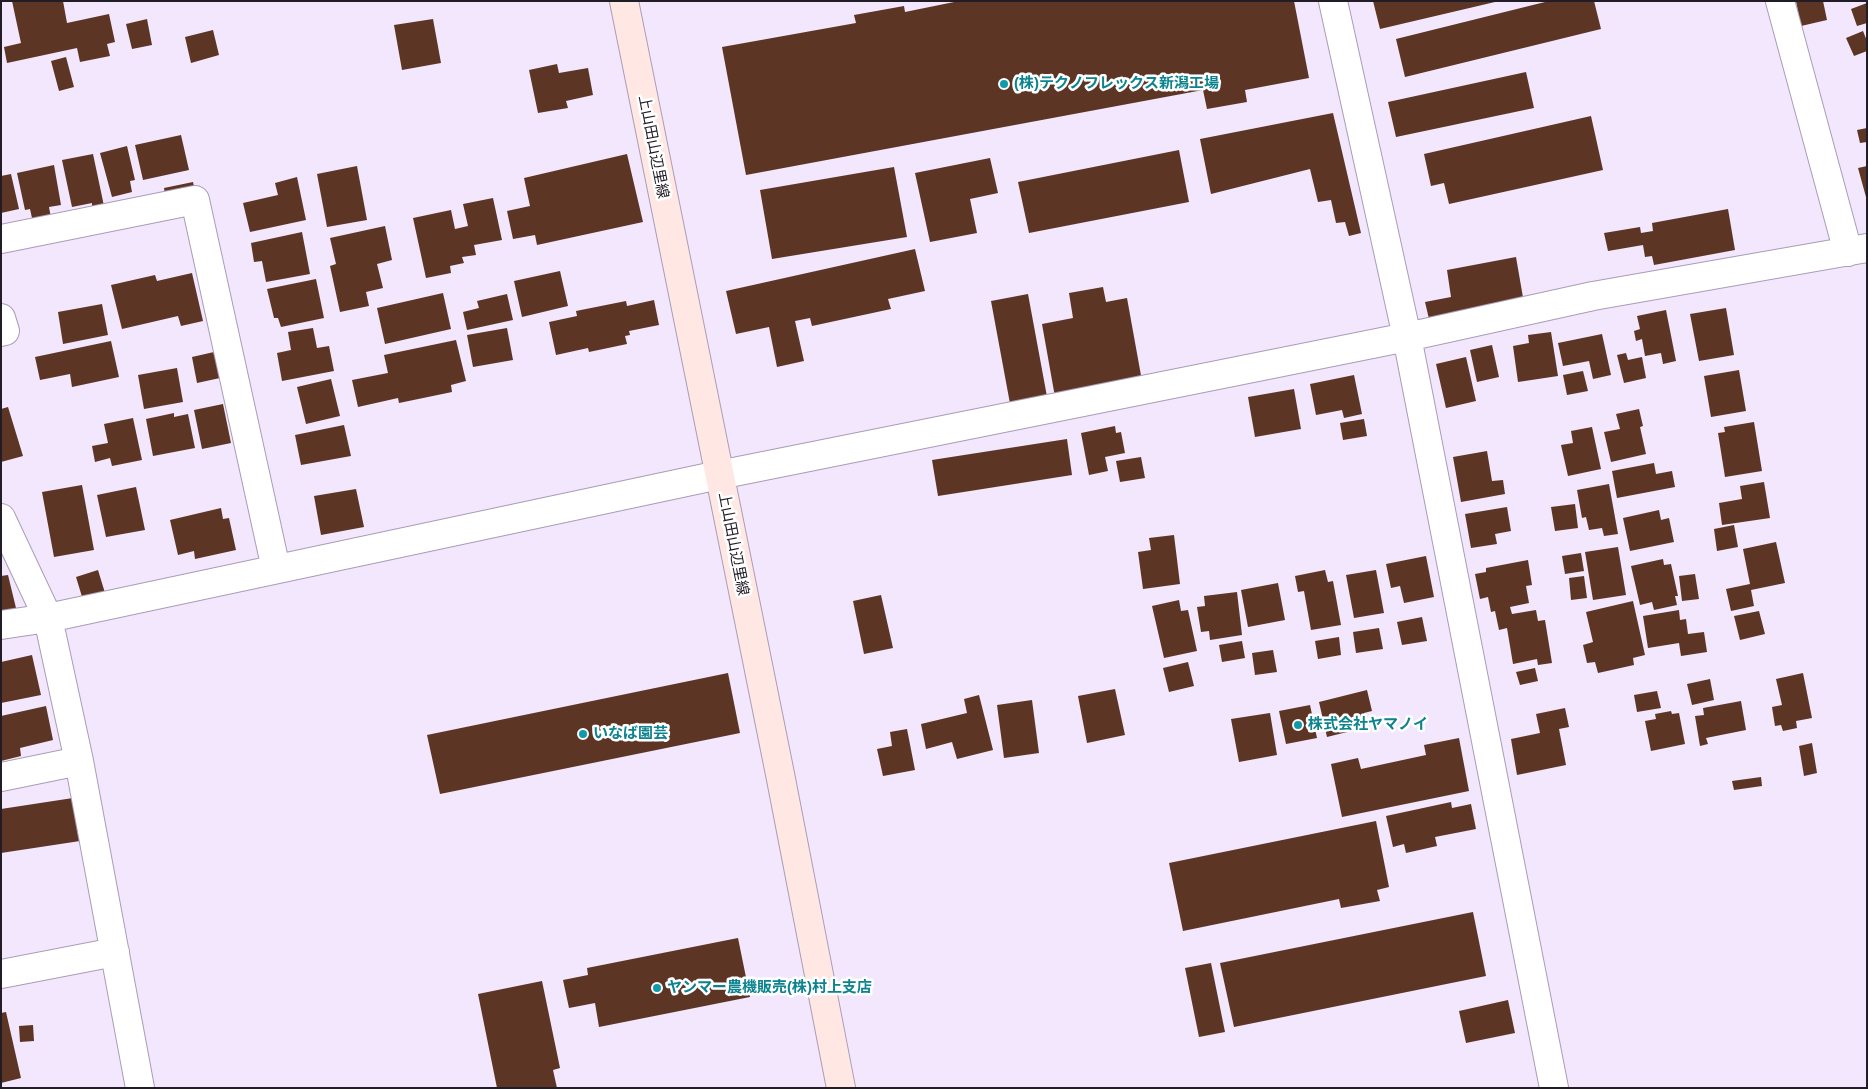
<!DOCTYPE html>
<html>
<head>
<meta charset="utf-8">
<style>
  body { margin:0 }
  #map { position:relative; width:1868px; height:1089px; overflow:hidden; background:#f2e7fd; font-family:Arial,sans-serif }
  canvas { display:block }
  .frame { position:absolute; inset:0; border:2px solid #211c26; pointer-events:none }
</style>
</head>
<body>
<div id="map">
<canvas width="1868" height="1089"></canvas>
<div class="frame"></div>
</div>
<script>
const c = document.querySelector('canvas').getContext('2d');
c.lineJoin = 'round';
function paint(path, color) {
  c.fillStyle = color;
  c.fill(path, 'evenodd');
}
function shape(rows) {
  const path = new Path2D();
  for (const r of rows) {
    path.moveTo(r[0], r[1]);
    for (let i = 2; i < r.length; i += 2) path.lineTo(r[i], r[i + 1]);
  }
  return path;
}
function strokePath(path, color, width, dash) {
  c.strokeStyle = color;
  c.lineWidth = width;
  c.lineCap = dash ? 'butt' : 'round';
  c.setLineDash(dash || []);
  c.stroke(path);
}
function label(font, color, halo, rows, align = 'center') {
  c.font = font + ' Arial,"Noto Sans JP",sans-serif';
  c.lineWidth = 5;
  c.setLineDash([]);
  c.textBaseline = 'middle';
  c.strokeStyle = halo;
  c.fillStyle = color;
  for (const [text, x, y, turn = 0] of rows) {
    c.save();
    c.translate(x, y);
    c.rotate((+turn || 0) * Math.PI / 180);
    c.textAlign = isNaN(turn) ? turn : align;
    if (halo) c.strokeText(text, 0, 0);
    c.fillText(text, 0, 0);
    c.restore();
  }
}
paint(shape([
  [12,1,63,1,67,23,109,14,115,42,107,44,110,56,80,62,77,48,7,63,4,47,21,43],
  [959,1,1294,1,1309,78,1245,90,1247,102,1207,109,1203,90,746,175,722,47,856,23,854,15,904,6,905,12],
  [1373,1,1495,1,1495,2,1380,29],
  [1549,1,1594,1,1601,29,1405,77,1396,39],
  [1796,1,1823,1,1827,20,1801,26],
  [1867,3,1867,23,1857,26,1851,9],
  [147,19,152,45,132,49,126,24],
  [433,19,441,63,402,70,394,25],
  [213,30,219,55,191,63,185,37],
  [1863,31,1867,41,1867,51,1854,56,1846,38],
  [66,57,74,87,59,91,51,61],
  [557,64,559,73,588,68,593,95,566,101,568,108,538,113,529,70],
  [1526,72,1534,108,1396,137,1388,102],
  [1333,113,1361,233,1349,236,1345,222,1336,223,1331,200,1318,202,1310,169,1211,194,1200,139],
  [1591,116,1603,170,1449,204,1444,183,1431,186,1424,154],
  [1867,128,1867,142,1860,143,1857,130],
  [181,135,189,170,143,180,135,145],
  [127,146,135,180,130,181,132,192,112,197,100,153],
  [1179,150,1189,202,1029,233,1018,182],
  [93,154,104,206,92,208,92,203,72,207,62,160],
  [627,154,643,222,537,245,535,235,513,239,507,211,530,206,524,178],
  [990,158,998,193,970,199,977,233,930,242,915,173],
  [54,165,61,205,49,207,52,224,34,227,30,209,25,210,17,173],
  [357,166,367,220,327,227,317,174],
  [1867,166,1867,197,1866,197,1858,168],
  [894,167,907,237,772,259,760,190],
  [11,174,19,209,1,213,1,176],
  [297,177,306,220,250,232,243,203,278,195,275,183],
  [193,182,196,195,166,201,164,188],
  [493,198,502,240,474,245,476,255,462,257,464,263,450,266,451,273,426,278,413,218,451,210,455,229,468,226,463,204],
  [1728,209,1735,250,1654,265,1652,256,1645,257,1643,245,1608,251,1604,233,1640,227,1641,233,1653,231,1652,223],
  [385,226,392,260,377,264,383,288,366,292,369,306,340,312,330,266,336,264,330,238],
  [302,232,310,274,266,282,262,261,254,262,251,243],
  [915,249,925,291,888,299,891,309,812,326,810,318,795,321,804,361,777,367,769,327,736,334,726,291],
  [1516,257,1525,309,1429,319,1425,302,1451,297,1447,270],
  [560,271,568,306,522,317,514,281],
  [192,273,203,321,181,326,178,316,122,329,111,285,155,275,157,281],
  [316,279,324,318,281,327,278,318,274,318,267,289],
  [1103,287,1106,302,1127,298,1142,381,1055,397,1042,324,1073,318,1069,293],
  [443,293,451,329,385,344,377,308],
  [507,294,513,320,467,330,463,312,479,308,477,301],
  [1028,294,1048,402,1011,409,991,301],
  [654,300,659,325,629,331,630,335,625,336,627,344,589,352,588,348,556,355,549,322,577,316,576,311,626,301,627,306],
  [102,304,108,335,63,344,58,312],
  [1726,308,1734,355,1699,361,1690,314],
  [1666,310,1676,361,1663,364,1661,353,1645,356,1642,339,1636,341,1634,331,1640,329,1637,316],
  [313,328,317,348,329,346,334,371,282,381,277,353,291,350,288,332],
  [507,328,513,360,473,367,467,335],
  [1551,332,1558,376,1518,382,1513,346,1529,343,1528,335],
  [1602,334,1611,375,1593,379,1589,361,1563,366,1558,343],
  [456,340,466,381,451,385,452,392,399,403,398,398,358,407,352,380,388,373,384,355],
  [111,341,119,377,72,387,70,374,40,380,35,357],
  [1492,345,1499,377,1477,382,1470,350],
  [214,352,220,378,197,383,192,357],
  [1626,353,1628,360,1642,357,1646,378,1624,383,1617,355],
  [1466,357,1476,401,1446,408,1436,364],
  [177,368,183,402,144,409,138,375],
  [1739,370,1746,411,1711,417,1704,376],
  [1583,371,1588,391,1567,395,1563,375],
  [1354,375,1362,414,1344,418,1342,410,1316,415,1310,384],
  [331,379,340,416,306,424,297,387],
  [1294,389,1301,429,1255,437,1248,397],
  [223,404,231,443,202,449,194,410],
  [8,407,23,456,1,462,1,409],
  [1639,409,1643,426,1640,427,1646,454,1611,462,1604,432,1620,429,1616,414],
  [174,413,174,417,188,414,195,448,153,456,146,419],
  [133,418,142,460,112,466,110,458,95,462,92,446,108,443,104,424],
  [1364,419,1367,436,1343,440,1340,423],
  [1754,422,1762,471,1725,477,1718,433,1725,432,1724,427],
  [344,425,351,456,301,465,295,435],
  [1115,426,1116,433,1121,432,1125,453,1105,457,1108,471,1089,475,1081,433],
  [1592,427,1601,469,1568,476,1561,445,1573,443,1571,431],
  [1067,439,1072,475,938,496,932,460],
  [1487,451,1492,481,1503,480,1505,494,1461,502,1453,457],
  [1141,457,1145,478,1120,482,1116,461],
  [1654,463,1656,474,1672,471,1675,487,1617,498,1612,471],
  [1764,482,1770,518,1722,525,1719,503,1742,499,1740,486],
  [1609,484,1618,534,1604,536,1602,528,1589,530,1586,517,1582,518,1577,490],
  [82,485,94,550,54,557,42,492],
  [136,487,145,530,106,537,97,495],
  [356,489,364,527,321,535,314,496],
  [1575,504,1578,528,1555,531,1551,507],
  [1507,507,1511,531,1495,534,1497,544,1471,548,1465,514],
  [221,508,223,519,229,518,236,550,195,559,194,551,178,555,170,520],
  [1659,510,1661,520,1669,518,1674,542,1630,551,1623,518],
  [1734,525,1738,547,1717,551,1714,529],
  [1174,535,1180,584,1143,589,1138,552,1151,550,1149,538],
  [1776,542,1785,583,1751,590,1754,606,1731,611,1726,589,1750,584,1743,549],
  [1618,547,1626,595,1593,600,1585,552],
  [1581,553,1584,571,1565,574,1562,556],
  [1426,556,1434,597,1404,603,1400,586,1391,588,1386,564],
  [1663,559,1664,565,1671,564,1678,596,1675,596,1677,605,1654,610,1652,602,1640,605,1631,566],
  [1528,560,1532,585,1526,586,1529,603,1510,607,1512,614,1536,610,1538,621,1545,620,1552,663,1538,665,1537,659,1513,664,1507,628,1499,630,1495,611,1491,612,1488,597,1480,599,1475,574,1486,572,1486,568],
  [98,570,105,593,83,600,76,577],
  [1325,570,1328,582,1333,581,1341,625,1311,630,1304,591,1298,592,1295,576],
  [1376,570,1384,613,1354,618,1346,575],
  [1695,574,1699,599,1682,601,1679,576],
  [8,575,16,608,1,612,1,576],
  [1584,576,1587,598,1571,600,1569,578],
  [1278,583,1285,620,1248,627,1241,590],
  [1237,592,1242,635,1210,640,1209,631,1201,632,1197,607,1205,606,1204,596],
  [881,595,893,648,864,654,853,601],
  [1179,600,1181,611,1188,610,1197,651,1164,658,1152,606],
  [1633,601,1645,655,1633,658,1634,665,1598,673,1595,662,1587,663,1583,645,1593,642,1586,612],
  [1679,610,1680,620,1686,619,1688,634,1704,632,1707,652,1681,656,1679,643,1648,648,1643,616],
  [1759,611,1765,634,1740,640,1734,616],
  [1422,617,1427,641,1402,645,1397,622],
  [1379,628,1383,649,1356,653,1353,632],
  [1339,637,1341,655,1318,659,1315,641],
  [1242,641,1245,658,1222,662,1219,645],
  [1273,650,1277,672,1255,675,1252,653],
  [32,655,41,695,1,703,1,662],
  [1188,662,1194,686,1169,692,1163,668],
  [1535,668,1538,681,1520,685,1516,672],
  [728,673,740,733,440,794,427,735],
  [1803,673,1812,718,1796,721,1797,728,1783,731,1781,725,1775,726,1772,707,1782,705,1776,679],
  [1710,679,1714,700,1692,705,1687,684],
  [1115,689,1125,735,1087,743,1078,696],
  [1367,690,1372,711,1364,713,1367,727,1327,737,1319,702],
  [1657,691,1661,708,1637,712,1634,695],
  [979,695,993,750,957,759,952,742,926,749,921,724,967,713,964,699],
  [1032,700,1039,753,1004,758,997,705],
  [1741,701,1746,730,1706,738,1708,744,1700,746,1695,716,1704,715,1703,708],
  [1310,705,1317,738,1286,744,1279,711],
  [46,706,53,740,20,748,21,756,1,761,1,716],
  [1565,708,1569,727,1559,729,1566,765,1517,775,1511,739,1540,733,1536,714],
  [1671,711,1672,714,1679,713,1685,744,1651,751,1645,721,1656,719,1655,714],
  [1270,713,1277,755,1239,762,1231,719],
  [907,729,915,770,883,776,877,749,892,746,890,732],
  [1459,738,1469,791,1342,817,1331,764,1358,758,1361,769,1426,755,1424,745],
  [1812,743,1817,773,1804,776,1799,746],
  [1761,777,1762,786,1734,790,1732,781],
  [73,798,80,841,1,853,1,809],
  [1451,802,1452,808,1471,804,1476,829,1435,837,1437,846,1406,853,1404,844,1393,847,1386,816],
  [1376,821,1389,887,1377,890,1380,901,1341,908,1339,899,1183,931,1169,863],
  [1473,912,1486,976,1234,1027,1220,963],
  [738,938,750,997,599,1027,595,1003,569,1008,563,980,588,975,587,968],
  [1211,963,1225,1032,1199,1037,1185,968],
  [542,981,560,1068,553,1070,557,1088,497,1088,478,994],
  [1508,1000,1515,1033,1466,1043,1459,1011],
  [6,1012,21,1078,1,1083,1,1013],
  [33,1025,34,1041,20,1042,19,1026]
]), '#5c3524');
const street = shape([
  [1333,1,1407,337,1554,1088],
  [1780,1,1848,252],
  [1,239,195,200,276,569],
  [1,318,5,331,1,332],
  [1,518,48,618,79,761,140,1088],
  [1,625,48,618,719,475,1407,337,1593,296,1867,248],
  [1,777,79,761],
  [1,974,115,952]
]);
const secondary = shape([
  [624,1,780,774,841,1088]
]);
strokePath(street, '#aa9cb6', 30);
strokePath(secondary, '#aa9cb6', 30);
strokePath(street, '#fff', 28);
strokePath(secondary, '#ffe8e4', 28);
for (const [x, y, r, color] of [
  [1004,84,5,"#0f9aa8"],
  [1298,725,5,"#0f9aa8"],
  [583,734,5,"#0f9aa8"],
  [657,988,5,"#0f9aa8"]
]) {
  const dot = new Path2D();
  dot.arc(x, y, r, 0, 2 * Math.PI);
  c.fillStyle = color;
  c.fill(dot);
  strokePath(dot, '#fff', 2);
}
label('bold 15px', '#0d838f', '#fff', [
  ["(株)テクノフレックス新潟工場",1014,84],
  ["株式会社ヤマノイ",1308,725],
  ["いなば園芸",593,734],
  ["ヤンマー農機販売(株)村上支店",667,988]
], 'left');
label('15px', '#211c26', '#fff', [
  ["上山田山辺里線",653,147,79],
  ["上山田山辺里線",733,544,79]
]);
</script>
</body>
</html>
